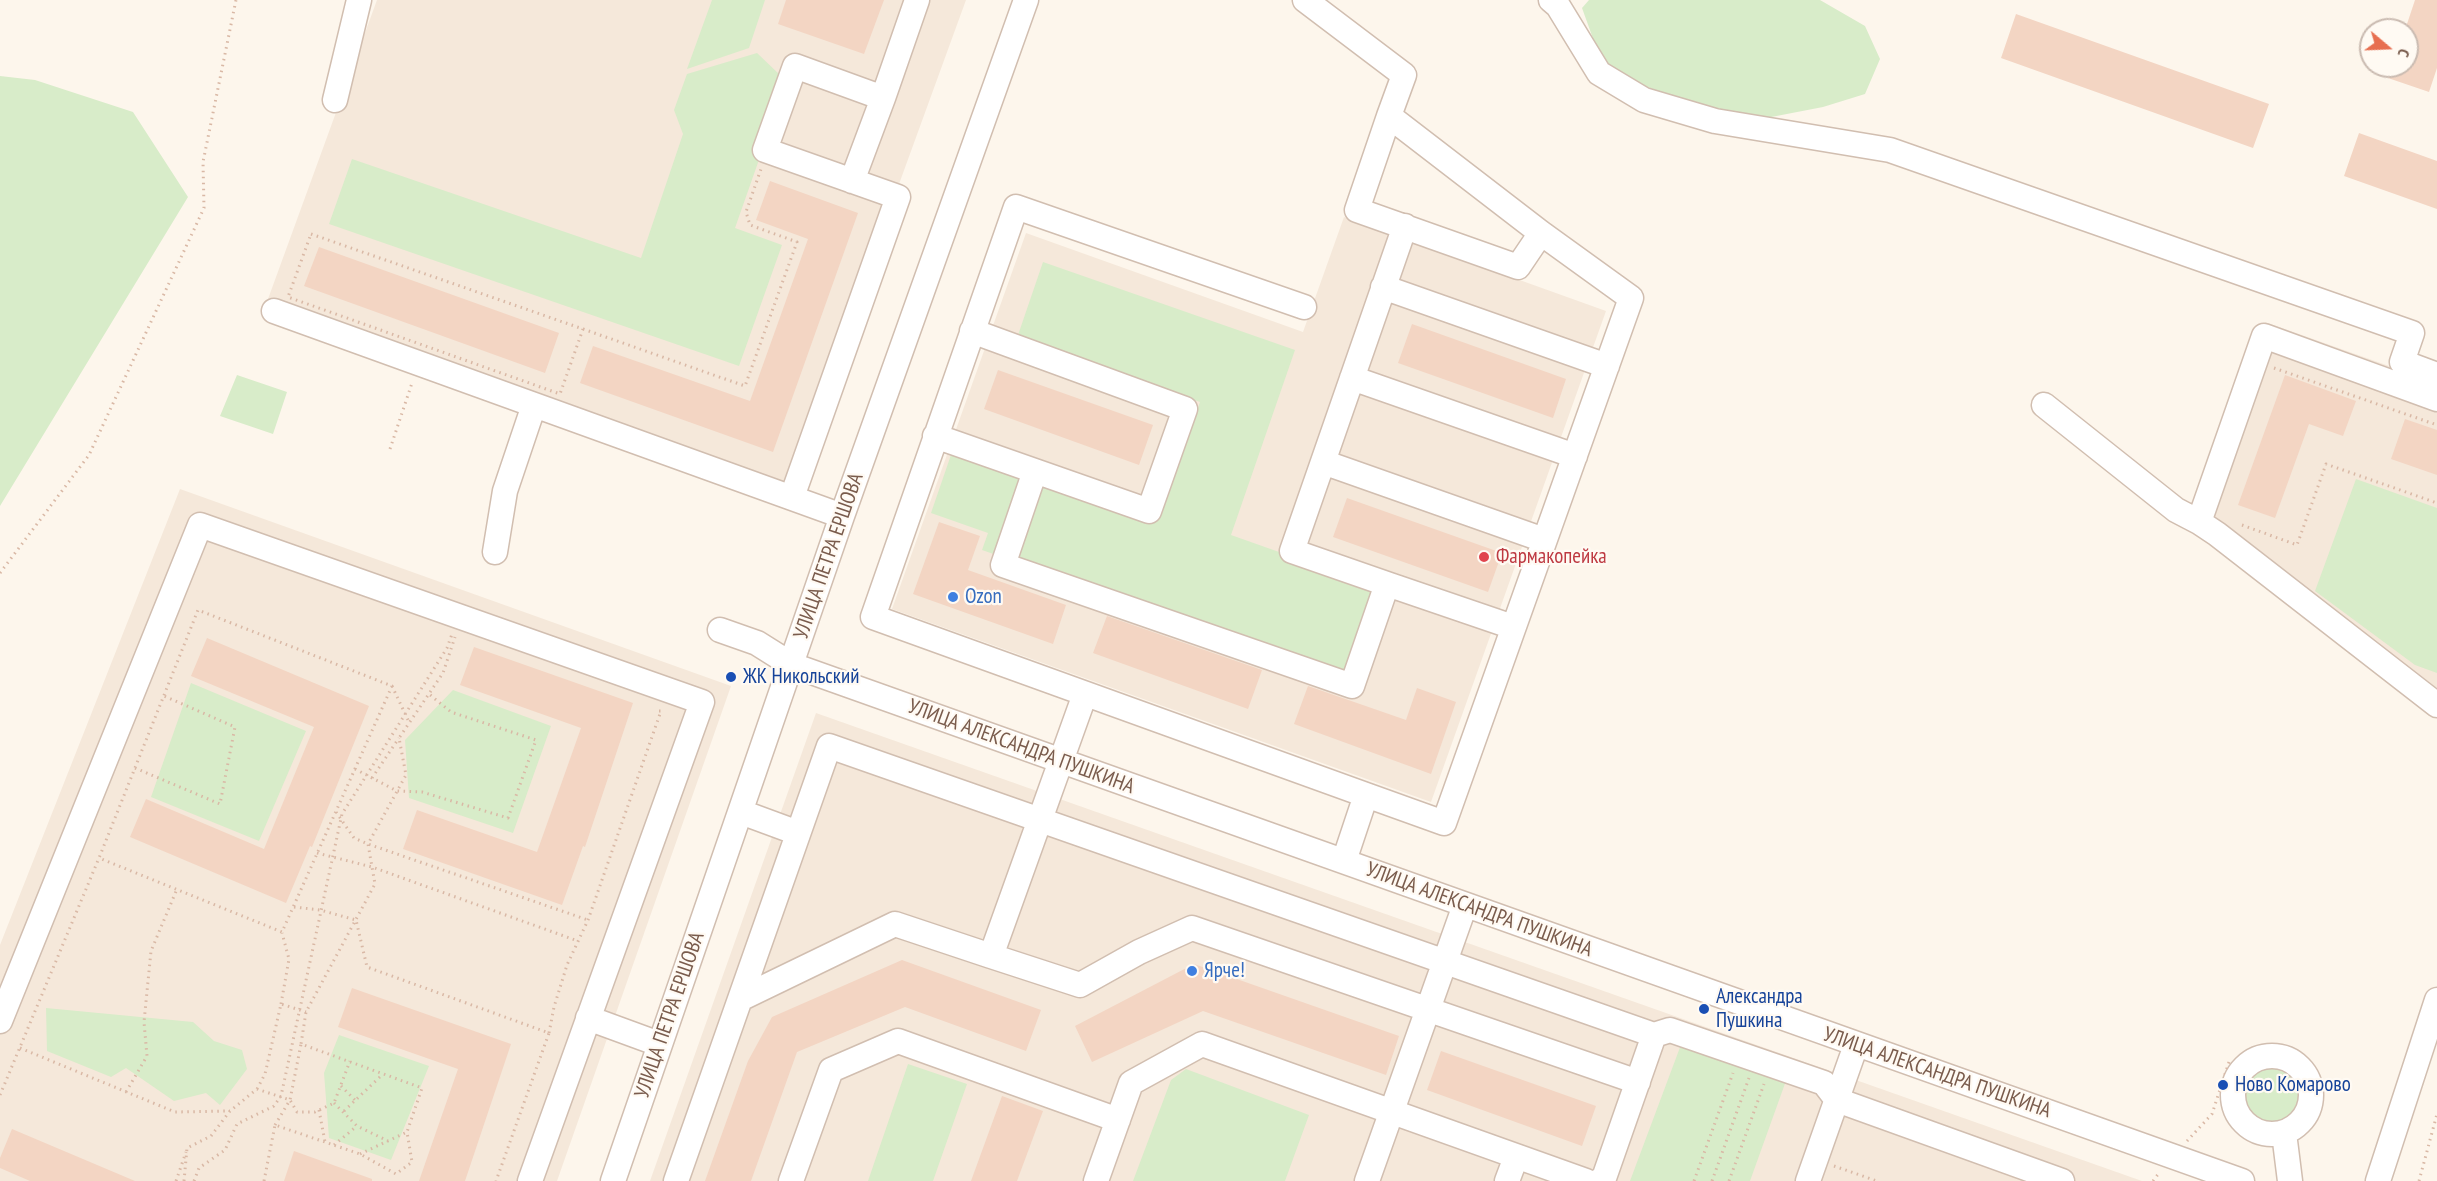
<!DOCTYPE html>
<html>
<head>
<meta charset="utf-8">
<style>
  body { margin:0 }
  #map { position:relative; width:2437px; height:1181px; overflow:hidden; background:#fdf6ec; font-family:"PT Sans Narrow",sans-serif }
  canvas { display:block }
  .north { position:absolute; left:2359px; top:18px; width:60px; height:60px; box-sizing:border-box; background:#fffaf3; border:2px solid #cabbb1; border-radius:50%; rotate:109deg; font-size:16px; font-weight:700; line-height:24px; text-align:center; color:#7a5c4d }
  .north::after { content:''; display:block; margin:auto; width:21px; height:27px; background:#e76f51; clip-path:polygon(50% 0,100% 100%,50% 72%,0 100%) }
</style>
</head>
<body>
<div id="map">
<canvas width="2437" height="1181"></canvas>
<div class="north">С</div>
</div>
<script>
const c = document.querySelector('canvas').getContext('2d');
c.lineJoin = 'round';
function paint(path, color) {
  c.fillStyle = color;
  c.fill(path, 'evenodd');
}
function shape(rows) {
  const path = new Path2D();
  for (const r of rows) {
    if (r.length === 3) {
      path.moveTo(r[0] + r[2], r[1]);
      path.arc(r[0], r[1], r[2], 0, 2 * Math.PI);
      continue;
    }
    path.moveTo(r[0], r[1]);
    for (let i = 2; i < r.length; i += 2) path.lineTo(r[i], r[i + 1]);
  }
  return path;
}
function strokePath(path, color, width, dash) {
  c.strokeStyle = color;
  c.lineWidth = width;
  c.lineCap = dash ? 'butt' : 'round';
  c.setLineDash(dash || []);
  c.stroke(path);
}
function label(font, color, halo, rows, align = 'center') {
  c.font = font + ' "PT Sans Narrow",sans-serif';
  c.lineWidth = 4.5;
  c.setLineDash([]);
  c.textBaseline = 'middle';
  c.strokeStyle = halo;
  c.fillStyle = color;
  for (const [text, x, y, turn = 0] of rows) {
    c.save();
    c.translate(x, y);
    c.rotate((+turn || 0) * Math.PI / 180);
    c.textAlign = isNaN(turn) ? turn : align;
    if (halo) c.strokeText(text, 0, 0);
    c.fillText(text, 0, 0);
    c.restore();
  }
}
paint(shape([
  [377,0,966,0,788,489,268,299],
  [1344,217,1606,311,1431,802,892,609,1026,233,1303,332],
  [2265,322,2437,383,2437,712,2192,528],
  [180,489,731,686,557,1181,0,1181,0,945],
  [816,713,2142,1181,650,1181]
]), '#f5e8da');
paint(shape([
  [712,0,765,0,749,48,687,69],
  [1589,0,1820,0,1865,26,1880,59,1865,94,1823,107,1761,119,1672,97,1604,69,1582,8],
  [757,53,780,75,761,154,735,228,782,245,739,366,329,224,352,159,641,258,683,134,674,110,687,74],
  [0,76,35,80,133,112,188,197,0,506],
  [1043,262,1295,350,1231,535,1378,587,1347,677,982,550,988,533,931,513,953,449,1159,520,1200,402,1017,338],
  [237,375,287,392,273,434,220,416],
  [2356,479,2437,508,2437,673,2415,665,2315,591],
  [191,683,306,731,259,841,151,797],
  [453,690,551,726,513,833,409,798,405,740],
  [46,1008,193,1022,214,1041,242,1050,247,1069,220,1105,206,1093,174,1101,126,1068,111,1077,47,1051],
  [339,1035,429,1066,391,1160,329,1138,324,1073],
  [1682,1042,1787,1078,1750,1181,1630,1181],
  [908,1064,967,1084,933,1181,868,1181],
  [2273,1095,30],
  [1186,1069,1309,1115,1285,1181,1133,1181,1171,1080]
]), '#d8ecc9');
paint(shape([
  [786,0,884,0,864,54,778,24],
  [2415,0,2437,0,2437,68,2429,92,2388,78,2392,66,2407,66,2407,24],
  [2016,14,2269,104,2253,148,2001,58],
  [2359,133,2437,161,2437,209,2344,176],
  [770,181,858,213,773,452,580,383,593,346,750,401,808,239,756,220],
  [319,247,559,333,545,373,304,286],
  [1412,324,1566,379,1553,418,1398,363],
  [998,370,1153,425,1139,465,984,409],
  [2285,375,2356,401,2343,436,2309,424,2275,518,2238,505],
  [2405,419,2437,430,2437,475,2391,459],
  [1347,498,1502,553,1488,592,1333,537],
  [939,522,980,536,968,570,1066,605,1053,644,913,594],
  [1107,616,1262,670,1248,709,1093,653],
  [207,638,369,706,312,847,310,846,286,903,130,837,146,799,264,849,314,727,191,676],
  [474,647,633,703,585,847,583,846,562,905,403,849,417,810,537,852,581,728,460,685],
  [1308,686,1406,720,1417,688,1456,702,1431,774,1294,724],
  [902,960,1041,1010,1026,1051,905,1007,797,1052,751,1181,705,1181,748,1061,772,1017],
  [1194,964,1399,1036,1386,1075,1203,1011,1092,1062,1075,1026],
  [352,988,511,1044,465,1181,419,1181,458,1069,338,1027],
  [1441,1051,1596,1106,1582,1146,1427,1090],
  [1002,1096,1043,1111,1017,1181,971,1181],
  [12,1129,135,1181,30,1181,0,1168,0,1158],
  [294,1151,372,1179,372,1181,284,1181]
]), '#f3d5c3');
const minor = shape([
  [1305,0,1404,75,1389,116,1541,233,1631,298,1444,823,1366,795],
  [1551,0,1558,6,1599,73,1644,100,1715,121,1890,150,2412,333,2402,362,2437,375],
  [335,100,359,0],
  [1389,116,1357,210,1518,267,1541,233],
  [852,181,883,98],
  [1383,287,1607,366],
  [1304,307,1016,207,873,617,1366,795,1344,861],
  [274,311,842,516],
  [1352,378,1575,456],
  [2044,405,2176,510,2199,522,2217,534,2437,705],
  [935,436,1149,511,1185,409,972,331],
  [1323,462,1544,540],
  [1035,471,1003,565,1352,686,1387,584,1292,551,1405,226],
  [792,497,898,197,765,150,795,66,883,98,917,0],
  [2199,522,2264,336,2437,399],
  [495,552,505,491,534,405],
  [1387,584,1513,627],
  [720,630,757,643,792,665,2242,1181],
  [741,812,798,833],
  [991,956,1080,985,1139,952,1192,928,1638,1082],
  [740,999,895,924,991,956,1085,694],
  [588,1018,659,1044],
  [0,1021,200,525,702,702,530,1181],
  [2272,1095,39],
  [2284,1133,2290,1181],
  [613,1181,842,516,1026,0],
  [676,1181,829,746,1654,1035,1670,1030,1824,1083,1837,1100,2062,1181],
  [791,1181,831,1070,898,1041,1118,1120],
  [1096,1181,1131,1083,1202,1044,1586,1181],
  [1367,1181,1465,905],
  [1507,1181,1516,1157],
  [1599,1181,1604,1178,1654,1035],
  [1808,1181,1856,1045],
  [2378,1181,2437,1000]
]);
strokePath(minor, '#d1beb0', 27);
strokePath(shape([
  [311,234,583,329,560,394,288,297,311,234],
  [583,329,745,386,797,242,750,225,746,212,761,169],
  [2274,368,2437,425],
  [390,449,412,383],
  [2242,525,2297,545,2326,464,2437,503],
  [0,573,89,455,204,208,203,162,236,0],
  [392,686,409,722],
  [135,768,220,804,235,727,164,696],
  [355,769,397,791,422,792,508,818,536,740,451,712,429,694],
  [372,778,399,738],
  [336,812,354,838,368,844,588,920],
  [317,853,372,867,578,941],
  [294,907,320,910,356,920,367,967,549,1033,496,1181],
  [281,1004,289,959,282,933],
  [549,1033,554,1007,567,965,588,920,661,711,659,711],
  [20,1048,175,1112,230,1111],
  [341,1086,355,1100],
  [257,1089,265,1074,281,1004,306,1012],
  [126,1092,147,1056,144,1022,151,951,177,889],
  [0,1095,99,858,198,610,392,686,282,932,99,858],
  [334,1103,357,1126,388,1141],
  [319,1110,325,1142],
  [344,1111,383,1074],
  [275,1125,290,1100,301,1044],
  [2187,1141,2212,1114,2229,1062],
  [334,1145,357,1126],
  [360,1154,407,1132],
  [1834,1166,1877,1181],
  [176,1181,186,1152],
  [184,1181,187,1148,211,1136,230,1111,257,1089,290,1100,297,1112,315,1112,334,1103,350,1061],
  [194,1181,199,1168,225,1150,237,1124,274,1106,281,1096,342,814,447,648,452,634],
  [264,1181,275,1125,360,1154,396,1174,412,1162,407,1132,422,1088,301,1044,306,1012,375,884,368,844,406,775,399,738,443,673,455,637],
  [1694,1181,1733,1073],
  [1712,1181,1749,1078],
  [1729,1181,1764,1084],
  [2153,1181,2159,1173],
  [2419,1181,2437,1114]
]), '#d9b8a5', 3, [1.5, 4.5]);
strokePath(minor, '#fff', 24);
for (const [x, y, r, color] of [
  [1484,557,6,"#e0444e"],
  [953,597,6,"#3f7fe0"],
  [731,677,6,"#1a4fb4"],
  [1192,971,6,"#3f7fe0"],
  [1704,1009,6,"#1a4fb4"],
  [2223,1085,6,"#1a4fb4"]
]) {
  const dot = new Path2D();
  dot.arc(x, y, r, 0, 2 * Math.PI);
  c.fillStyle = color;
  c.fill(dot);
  strokePath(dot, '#fffaf3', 2);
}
label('21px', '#7a5c4d', '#fffaf3', [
  ["УЛИЦА ПЕТРА ЕРШОВА",829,556,-71],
  ["УЛИЦА АЛЕКСАНДРА ПУШКИНА",1021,747,20],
  ["УЛИЦА АЛЕКСАНДРА ПУШКИНА",1479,910,20],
  ["УЛИЦА ПЕТРА ЕРШОВА",670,1015,-71],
  ["УЛИЦА АЛЕКСАНДРА ПУШКИНА",1937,1073,19]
]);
label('21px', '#be3a42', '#fffaf3', [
  ["Фармакопейка",1496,557]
], 'left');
label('21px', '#366cbe', '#fffaf3', [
  ["Ozon",965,597],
  ["Ярче!",1204,971]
], 'left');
label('21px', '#164399', '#fffaf3', [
  ["ЖК Никольский",743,677],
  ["Александра",1716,997],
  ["Пушкина",1716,1021],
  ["Ново Комарово",2235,1085]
], 'left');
</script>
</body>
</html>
